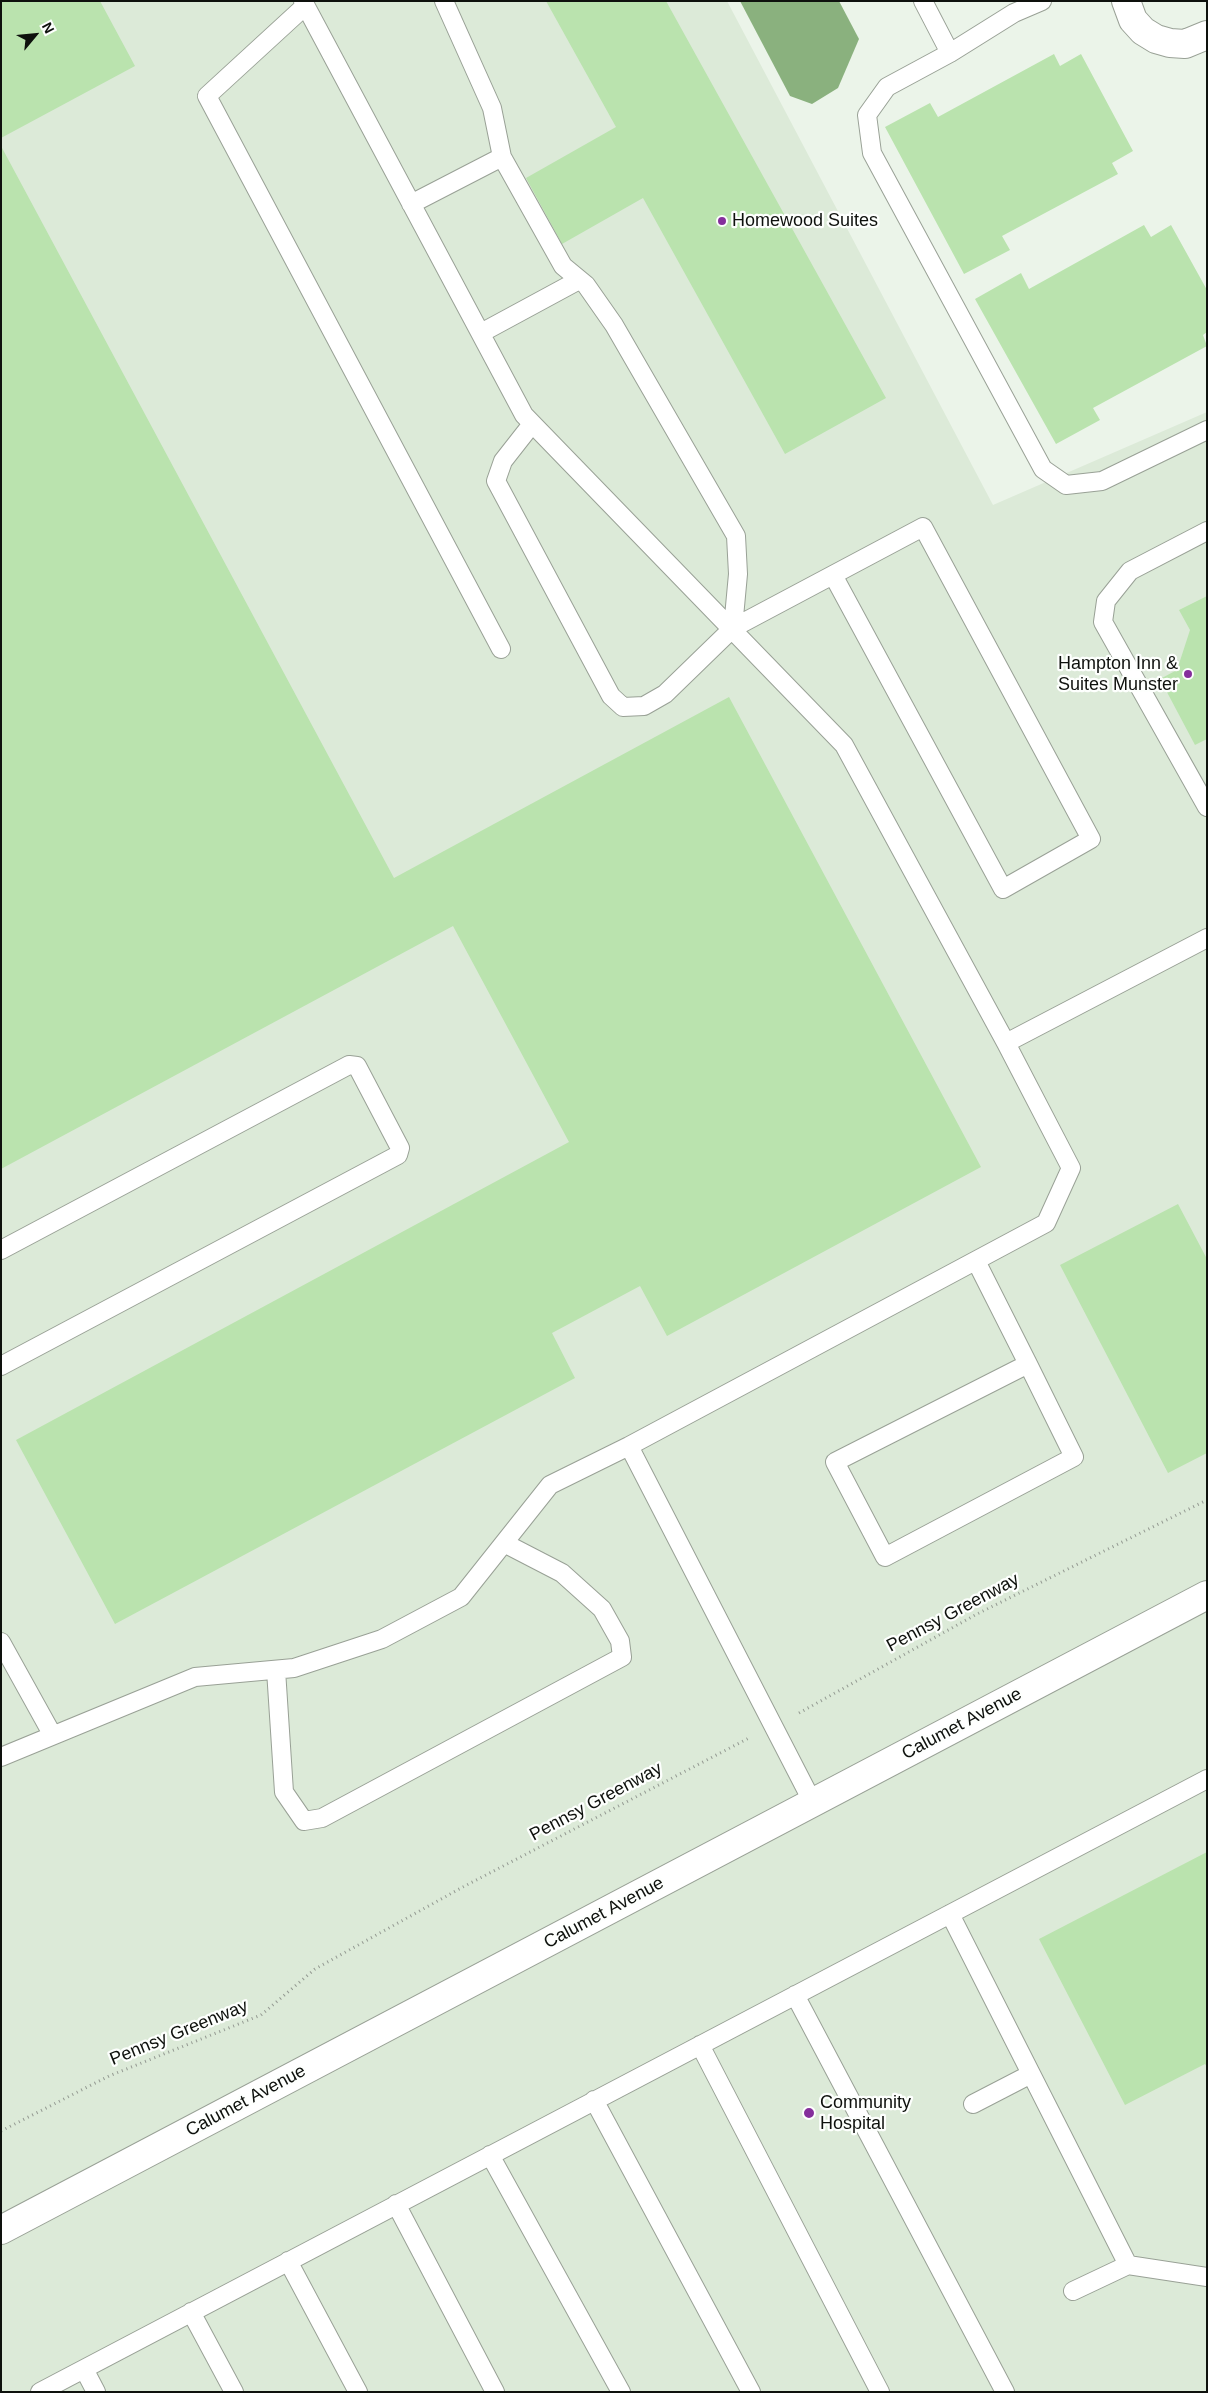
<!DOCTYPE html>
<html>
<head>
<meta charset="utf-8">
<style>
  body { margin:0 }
  #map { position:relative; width:1208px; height:2393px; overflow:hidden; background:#ebf4e9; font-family:Arial,sans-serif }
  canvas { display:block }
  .frame { position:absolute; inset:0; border:2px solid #0e110d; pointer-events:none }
  .north { position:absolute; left:10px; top:10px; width:50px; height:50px; -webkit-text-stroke:4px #fdfffd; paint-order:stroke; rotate:62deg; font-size:14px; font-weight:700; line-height:20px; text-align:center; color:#0e110d }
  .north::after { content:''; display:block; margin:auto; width:18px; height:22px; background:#0e110d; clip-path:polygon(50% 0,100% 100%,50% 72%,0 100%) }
</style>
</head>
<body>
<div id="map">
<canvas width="1208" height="2393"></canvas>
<div class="frame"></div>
<div class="north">N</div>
</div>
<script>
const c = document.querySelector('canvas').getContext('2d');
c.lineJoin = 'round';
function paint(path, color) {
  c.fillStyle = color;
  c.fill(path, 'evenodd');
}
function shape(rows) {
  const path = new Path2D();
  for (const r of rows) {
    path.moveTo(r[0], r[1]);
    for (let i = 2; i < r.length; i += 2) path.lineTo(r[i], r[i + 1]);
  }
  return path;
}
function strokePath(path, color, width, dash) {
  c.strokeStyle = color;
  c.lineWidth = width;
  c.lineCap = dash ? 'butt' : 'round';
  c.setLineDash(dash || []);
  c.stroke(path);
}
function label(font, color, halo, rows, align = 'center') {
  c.font = font + ' Arial,sans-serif';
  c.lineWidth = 4.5;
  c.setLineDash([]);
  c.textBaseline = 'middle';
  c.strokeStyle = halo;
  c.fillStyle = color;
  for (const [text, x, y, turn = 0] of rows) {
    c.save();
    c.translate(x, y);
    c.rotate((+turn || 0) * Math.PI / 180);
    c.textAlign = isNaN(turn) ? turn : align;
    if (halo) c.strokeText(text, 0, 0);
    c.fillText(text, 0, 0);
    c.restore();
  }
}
paint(shape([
  [1,1,727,1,993,505,1207,412,1207,2392,1,2392]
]), '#dcead8');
paint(shape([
  [740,1,839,1,859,39,838,88,812,104,790,96]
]), '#8ab17e');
paint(shape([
  [1,1,100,1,135,66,1,138],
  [546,1,666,1,886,398,785,454,643,198,562,244,526,178,616,127],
  [1054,54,1060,66,1081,54,1133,151,1112,163,1118,174,1002,236,1010,250,964,274,885,127,930,103,938,117],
  [1,146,394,878,729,697,981,1167,667,1336,640,1286,552,1333,575,1378,115,1624,16,1440,569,1142,453,926,1,1169],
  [1144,225,1151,237,1171,225,1207,290,1207,332,1203,335,1207,346,1093,408,1100,420,1056,444,975,299,1021,273,1029,289],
  [1207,596,1207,739,1195,745,1160,679,1177,670,1190,630,1179,610],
  [1178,1204,1207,1259,1207,1453,1168,1473,1060,1265],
  [1207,1852,1207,2067,1205,2064,1125,2105,1039,1939]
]), '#bae3ae');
const lane = shape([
  [303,1,524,415,844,745,1006,1043,1071,1168,1046,1223,629,1446,813,1803],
  [444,1,492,108,502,157,563,266,586,285,614,325,736,536,738,574,733,628],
  [923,1,950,53],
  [1042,1,1014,13,950,53,887,87,867,115,872,153,1043,469,1066,485,1102,481,1207,430],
  [304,7,207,96,501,649],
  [411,204,502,157],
  [481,333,579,280],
  [532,424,503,461,496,481,611,696,623,707,644,706,665,694,733,628,923,527,1091,839,1003,889,833,575],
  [1207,531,1130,571,1106,601,1103,622,1207,807],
  [1006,1043,1207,938],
  [1,1250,349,1065,357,1066,400,1148,398,1155,1,1366],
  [976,1261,1028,1364,1074,1457,885,1557,835,1462,1028,1364],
  [1,1642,52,1734],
  [276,1670,284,1792,304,1821,322,1818,622,1657,620,1641,602,1609,562,1573,504,1543],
  [1,1757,195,1677,294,1668,382,1639,461,1597,550,1485,629,1446],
  [950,1914,1128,2265,1073,2291],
  [795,1995,1005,2392],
  [700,2045,880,2392],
  [594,2100,751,2392],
  [973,2104,1031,2074],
  [490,2155,621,2392],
  [396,2204,495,2392],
  [288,2261,358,2392],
  [1128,2265,1207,2277],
  [191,2312,234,2392],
  [84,2369,96,2392],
  [40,2392,1207,1779]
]);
const street = shape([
  [1126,1,1133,20,1143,31,1156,39,1170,43,1185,44,1207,35]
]);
const secondary = shape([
  [1,2230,1207,1595]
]);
strokePath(lane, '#99a196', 20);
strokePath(street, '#99a196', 30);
strokePath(secondary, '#99a196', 30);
strokePath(shape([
  [799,1713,977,1614,1207,1500],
  [1,2131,109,2076,261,2015,315,1969,461,1888,749,1738]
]), '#949a92', 3, [1, 4]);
strokePath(lane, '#fff', 18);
strokePath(street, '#fff', 28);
strokePath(secondary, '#fff', 28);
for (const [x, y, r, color] of [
  [722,221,5,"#852f9c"],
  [1188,674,5,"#852f9c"],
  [809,2113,6,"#852f9c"]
]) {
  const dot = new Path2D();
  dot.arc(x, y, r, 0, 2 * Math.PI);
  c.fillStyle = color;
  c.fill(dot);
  strokePath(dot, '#fdfffd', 2);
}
label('18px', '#0e110d', '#fdfffd', [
  ["Homewood Suites",732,221],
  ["Hampton Inn &",1178,664,"right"],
  ["Suites Munster",1178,685,"right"],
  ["Community",820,2103],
  ["Hospital",820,2124]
], 'left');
label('18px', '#0e110d', '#fdfffd', [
  ["Pennsy Greenway",953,1613,-28],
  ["Calumet Avenue",962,1724,-28],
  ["Pennsy Greenway",596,1802,-28],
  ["Calumet Avenue",604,1913,-28],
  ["Pennsy Greenway",179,2033,-22],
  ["Calumet Avenue",246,2101,-28]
]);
</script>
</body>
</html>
